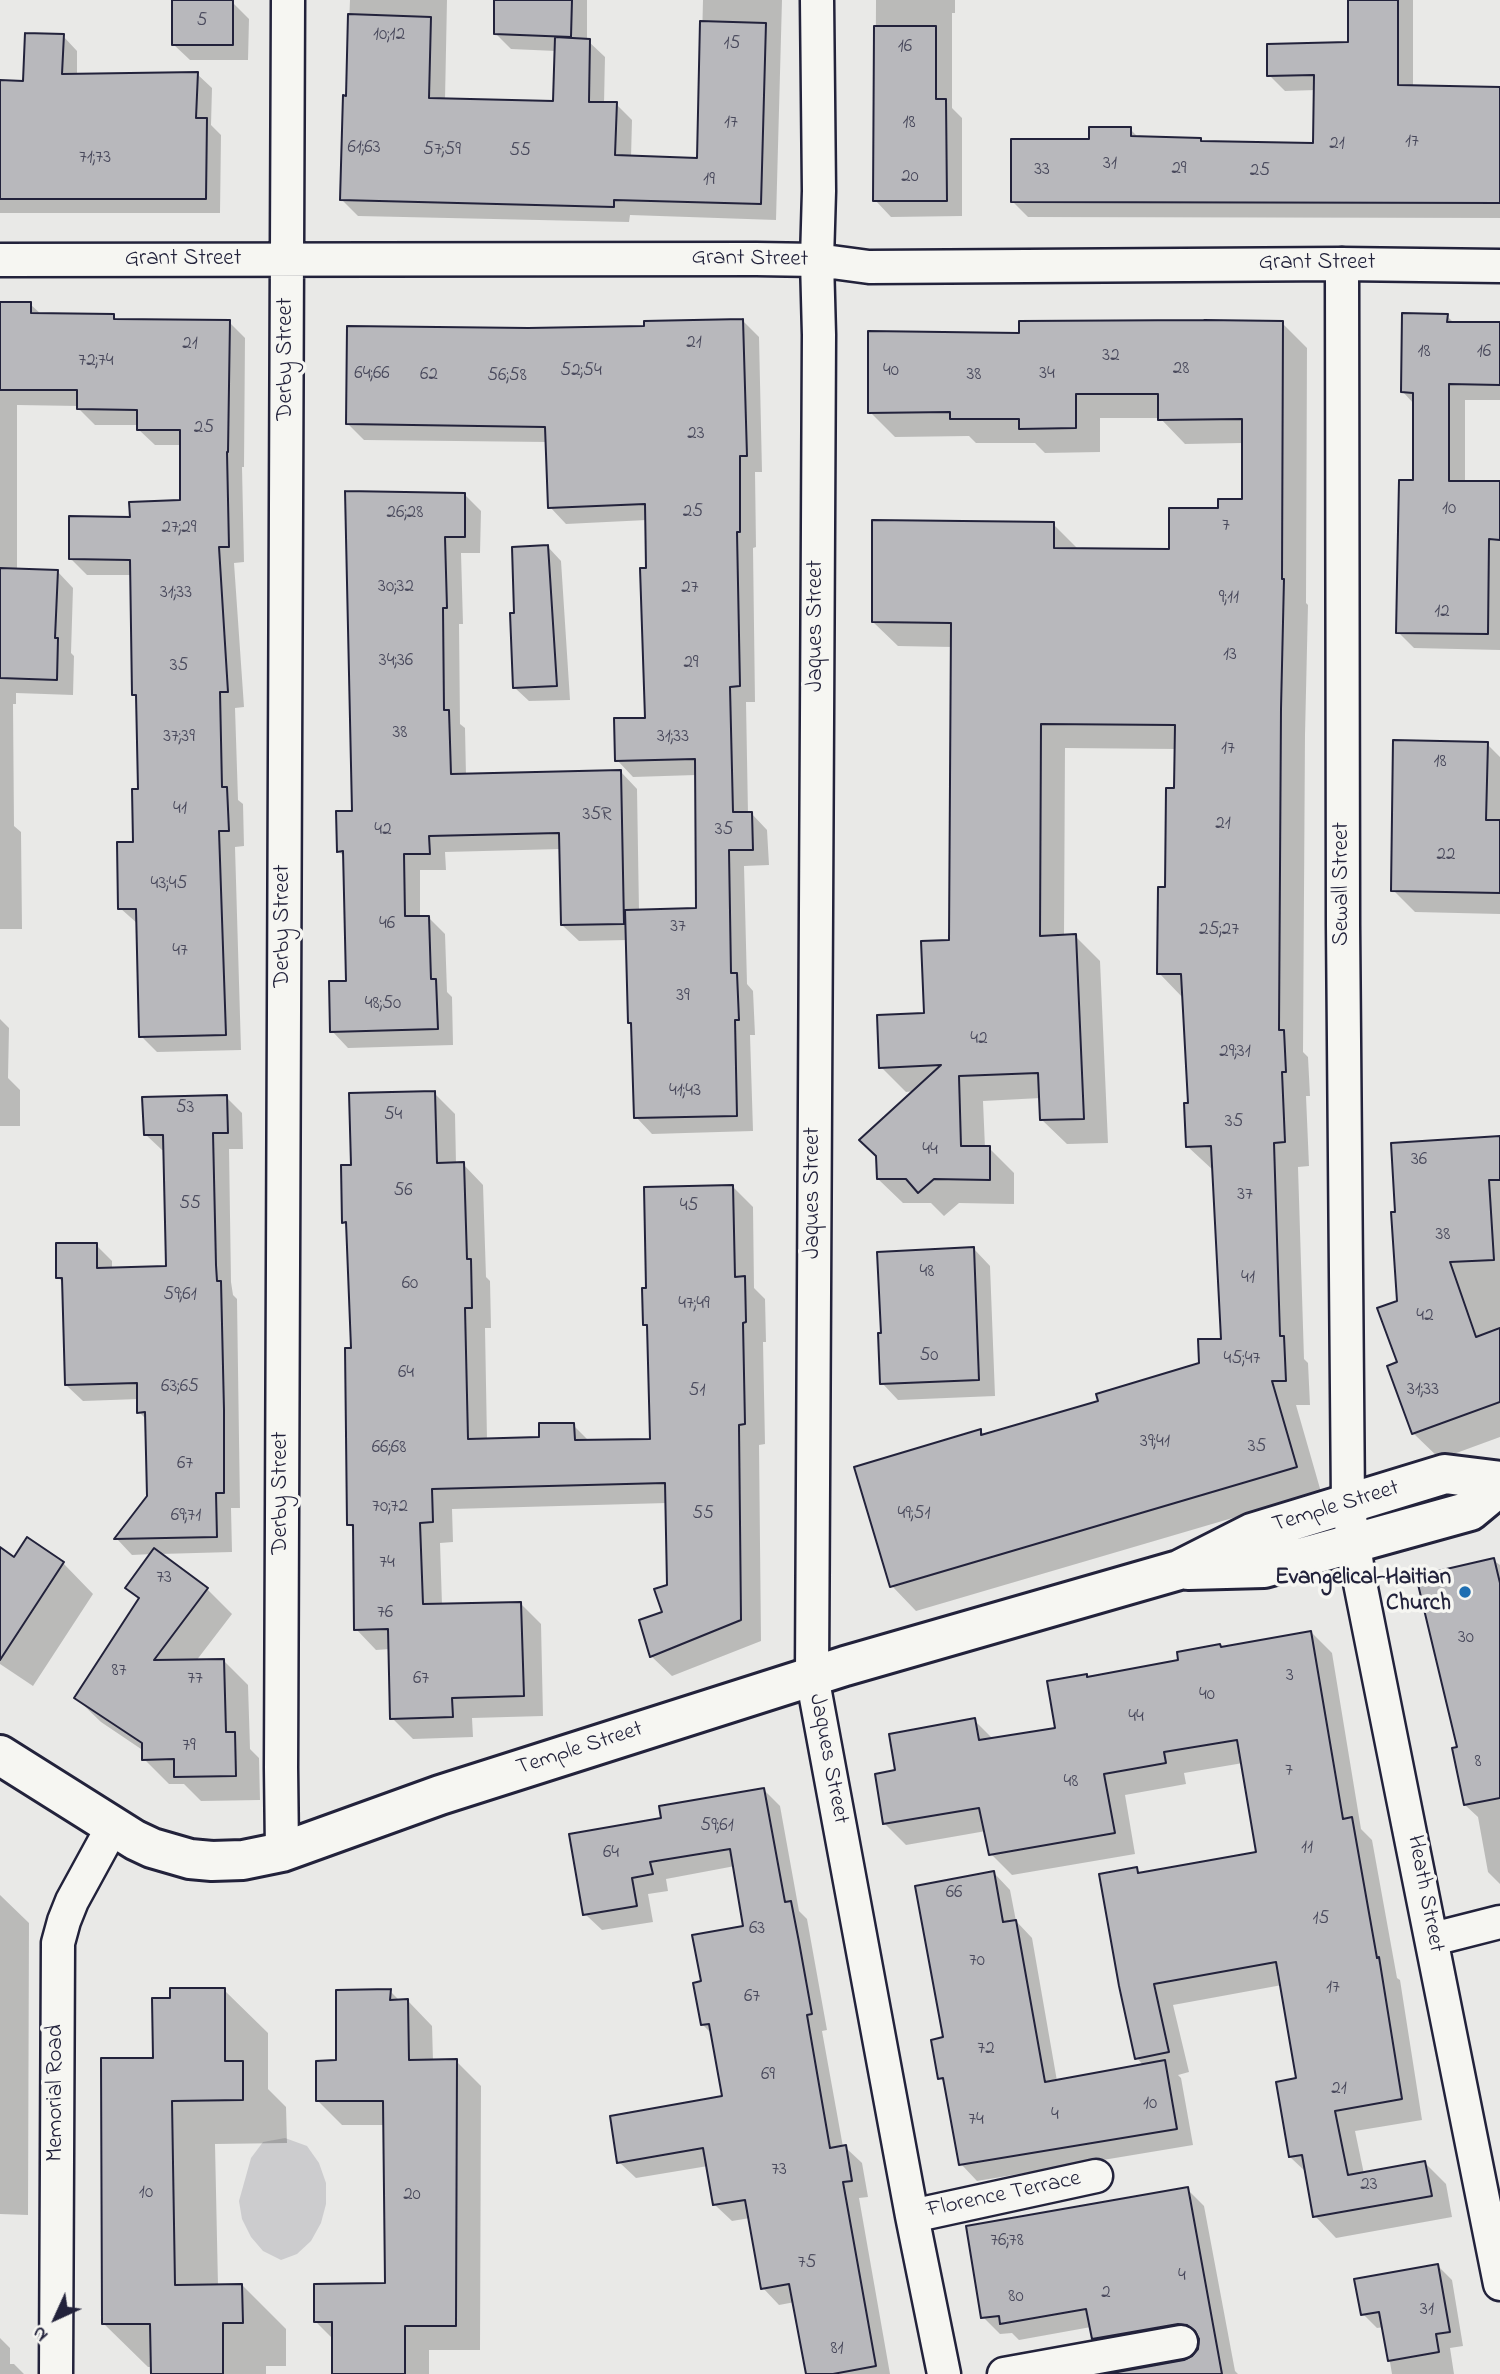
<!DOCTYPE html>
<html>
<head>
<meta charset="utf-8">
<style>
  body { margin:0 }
  #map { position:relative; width:1500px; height:2374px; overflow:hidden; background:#e9e9e7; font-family:"Indie Flower",sans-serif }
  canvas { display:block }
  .north { position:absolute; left:21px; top:2283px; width:70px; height:70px; -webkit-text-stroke:5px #f6f6f2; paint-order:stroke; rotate:225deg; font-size:19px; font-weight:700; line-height:28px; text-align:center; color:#22223b }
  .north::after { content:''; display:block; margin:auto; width:24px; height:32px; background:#22223b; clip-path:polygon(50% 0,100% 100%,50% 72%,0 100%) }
</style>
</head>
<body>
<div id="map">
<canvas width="1500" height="2374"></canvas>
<div class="north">N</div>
</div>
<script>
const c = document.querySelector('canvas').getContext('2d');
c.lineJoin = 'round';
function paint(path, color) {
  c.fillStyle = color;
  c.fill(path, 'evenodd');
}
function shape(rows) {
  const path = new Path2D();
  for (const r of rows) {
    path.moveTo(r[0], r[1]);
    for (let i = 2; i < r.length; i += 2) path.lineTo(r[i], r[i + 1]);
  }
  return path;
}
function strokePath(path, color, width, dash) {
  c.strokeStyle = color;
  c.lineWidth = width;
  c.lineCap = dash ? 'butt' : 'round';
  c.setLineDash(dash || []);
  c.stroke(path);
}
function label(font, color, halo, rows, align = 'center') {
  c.font = font + ' "Indie Flower",sans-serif';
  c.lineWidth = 7;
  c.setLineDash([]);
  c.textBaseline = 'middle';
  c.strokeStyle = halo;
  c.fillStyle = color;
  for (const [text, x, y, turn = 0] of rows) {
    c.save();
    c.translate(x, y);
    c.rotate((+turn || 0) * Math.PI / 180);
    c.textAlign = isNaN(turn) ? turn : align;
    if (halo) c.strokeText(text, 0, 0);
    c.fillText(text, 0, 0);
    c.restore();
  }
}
paint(shape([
  [285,2138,307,2146,319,2163,326,2183,326,2204,321,2223,311,2241,297,2254,281,2260,263,2251,251,2237,242,2219,239,2201,251,2158,263,2142]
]), '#ccccce');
paint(shape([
  [350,0,447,0,445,100,555,103,556,51,511,49,495,33,496,0,587,0,587,40,605,57,604,104,616,104,632,120,631,158,699,160,703,0,782,0,776,220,630,215,629,222,358,216,342,200],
  [876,0,955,0,955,13,952,13,952,108,962,118,962,216,891,217,875,200],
  [1350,0,1413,0,1413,87,1500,89,1500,218,1028,217,1012,201,1091,141,1130,129,1139,138,1200,139,1204,143,1315,145,1316,90,1285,91,1269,75,1350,44],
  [232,2,249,19,248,60,190,60,173,44],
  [63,36,77,51,77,75,197,74,212,88,211,125,221,135,220,213,0,213,0,82,25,82],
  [0,304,30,304,42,315,113,316,119,321,229,322,245,338,244,467,242,467,244,562,234,563,244,707,235,708,238,800,243,804,244,846,235,847,241,1050,157,1052,141,1036,138,924,120,908,134,844,140,790,137,697,134,694,132,575,87,575,71,559,131,518,182,502,182,445,155,445,138,429,138,425,95,425,79,409,79,406,17,405,17,570,57,571,73,588,71,653,74,656,73,695,16,693,16,704,13,704,14,826,21,832,22,929,0,929],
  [1447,316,1454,323,1500,324,1500,400,1465,400,1465,483,1500,483,1500,650,1414,648,1398,632,1414,482,1414,404,1403,392],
  [743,321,759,337,762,472,755,472,756,547,753,548,755,702,746,702,748,814,751,813,767,830,769,865,744,866,747,984,753,991,755,1035,750,1035,753,1131,652,1134,636,1117,633,1025,630,1022,628,940,579,941,562,925,561,849,445,852,446,870,420,870,420,918,429,918,445,934,447,992,452,997,453,1045,348,1048,332,1031,348,983,345,857,338,851,354,813,347,493,464,494,481,511,480,553,461,553,463,624,459,624,460,724,465,728,466,776,621,772,637,789,639,911,698,909,696,775,633,777,617,760,647,719,647,520,566,524,550,507,547,442,364,440,348,424,528,330,646,328],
  [1282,323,1307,348,1306,603,1308,605,1305,735,1303,1052,1308,1057,1310,1096,1306,1096,1309,1166,1298,1167,1304,1359,1308,1363,1310,1405,1296,1405,1321,1492,916,1611,892,1586,981,1431,986,1436,1100,1402,1201,1365,1223,1340,1214,1171,1187,1146,1190,1105,1184,999,1159,973,1176,790,1176,749,1065,748,1064,936,1075,936,1100,961,1108,1143,1067,1144,1042,1120,1041,1098,983,1101,985,1148,989,1148,1014,1173,1014,1204,959,1203,944,1216,931,1203,903,1203,878,1179,915,1091,906,1092,881,1067,926,1015,951,942,952,647,898,646,873,622,1053,524,1078,549,1171,551,1220,510,1244,501,1243,443,1185,444,1160,418,1100,418,1100,452,1045,453,1035,443,976,443,969,436,895,437,870,412,1020,335],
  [548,547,561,561,570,700,529,701,515,688,516,615],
  [1487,744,1500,757,1500,914,1415,912,1393,890],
  [0,1019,9,1028,8,1078,20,1090,20,1126,0,1126],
  [434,1093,455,1114,456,1164,463,1164,483,1185,486,1277,490,1281,491,1328,485,1328,487,1440,540,1439,573,1425,590,1442,652,1440,648,1327,645,1324,648,1290,732,1186,753,1207,754,1288,765,1299,766,1342,763,1342,765,1444,759,1445,761,1641,672,1676,651,1656,664,1614,668,1586,667,1503,452,1509,453,1542,440,1543,442,1605,520,1603,541,1624,543,1716,472,1718,473,1737,413,1739,392,1718,390,1649,376,1650,356,1629,355,1530,349,1524,353,1349,348,1226,344,1222,353,1167],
  [226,1097,242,1113,243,1149,229,1149,231,1282,233,1295,237,1299,240,1508,231,1508,232,1552,160,1554,207,1589,232,1614,196,1661,223,1660,248,1685,250,1749,259,1758,260,1800,201,1801,184,1784,169,1784,144,1759,144,1751,101,1722,76,1698,139,1600,127,1587,152,1554,132,1555,117,1539,149,1496,147,1420,139,1412,139,1399,83,1401,66,1385,64,1284,58,1277,96,1245,112,1261,112,1269,167,1268,165,1150,162,1150,145,1134],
  [1500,1137,1500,1437,1440,1459,1413,1433,1399,1363,1399,1302],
  [974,1249,990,1266,995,1396,898,1400,882,1383,883,1335],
  [0,1550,15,1559,63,1563,93,1594,33,1686,0,1664],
  [1493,1560,1500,1565,1500,1708],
  [1311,1632,1332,1653,1361,1829,1372,1840,1397,1978,1400,1980,1422,2120,1355,2131,1364,2174,1425,2163,1446,2184,1452,2217,1336,2238,1315,2216,1307,2173,1290,2157,1298,2080,1282,1985,1173,2005,1189,2072,1178,2075,1181,2078,1193,2145,977,2181,961,2164,946,2084,940,2078,945,2039,994,1873,1010,1890,1016,1921,1032,1938,1057,2081,1144,2066,1137,2058,1136,1869,1141,1874,1258,1853,1243,1763,1184,1773,1186,1784,1125,1795,1135,1854,1012,1875,991,1854,986,1831,906,1845,885,1824,897,1772,974,1720,994,1740,1057,1729,1088,1678,1180,1661,1222,1648],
  [1500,1732,1500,1884,1488,1872,1478,1817,1465,1805],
  [764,1790,780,1806,799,1911,807,1919,827,2030,822,2031,843,2147,845,2147,862,2163,868,2197,859,2198,890,2374,808,2374,795,2302,779,2305,763,2288,750,2218,732,2221,715,2205,708,2166,636,2178,619,2162,724,2097,713,2035,702,2024,745,1927,735,1866,666,1879,668,1891,648,1894,653,1922,602,1930,585,1914,663,1819],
  [0,1895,29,1923,28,2215,0,2214],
  [224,1990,268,2033,268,2089,286,2107,287,2143,215,2144,218,2286,242,2285,286,2329,286,2366,266,2366,266,2374,152,2374,152,2367,148,2367,104,2324,154,2059,172,2000],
  [390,1991,400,2001,408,2001,432,2026,433,2061,456,2061,481,2086,480,2350,429,2350,429,2374,334,2374,333,2339,316,2322,387,2285,385,2125,342,2125,318,2101,338,2062],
  [1187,2189,1204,2206,1235,2371,1238,2374,1117,2374,1185,2362,1195,2357,1200,2348,1201,2341,1111,2356,1093,2339,1091,2327,1019,2340,1012,2333,1000,2334,983,2317],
  [1438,2266,1452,2280,1463,2346,1450,2348,1454,2374,1392,2374,1384,2327,1377,2328,1363,2314],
  [0,2338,10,2348,10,2364,14,2364,24,2374,0,2374]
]), '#0003');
const building = shape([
  [172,0,233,0,233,45,172,45,172,0],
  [494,0,572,0,571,37,494,34,494,0],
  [1348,0,1398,0,1398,85,1500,87,1500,203,1011,202,1011,139,1089,139,1089,127,1131,127,1131,136,1201,138,1201,141,1313,143,1314,75,1267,76,1267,44,1348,42,1348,0],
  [348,14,431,17,429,98,553,101,555,37,590,39,589,102,617,102,615,155,697,158,700,21,766,23,761,204,614,200,614,207,340,200,343,95,346,96,348,14],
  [874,26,936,26,936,99,946,99,947,201,873,201,874,26],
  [25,33,64,34,62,74,198,72,196,118,207,118,206,199,0,199,0,80,23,81,25,33],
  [0,302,31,302,31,313,114,314,114,319,230,320,228,452,227,452,229,547,219,547,228,692,220,692,222,787,227,787,229,831,219,831,226,1035,139,1037,136,909,118,909,117,842,133,842,132,789,138,789,136,695,132,695,130,560,69,559,69,516,130,517,129,502,180,500,180,430,137,430,137,410,77,409,77,390,0,390,0,302],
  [1402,313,1448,314,1447,322,1500,322,1500,385,1449,384,1449,481,1500,481,1500,540,1489,539,1488,634,1396,633,1399,480,1413,480,1413,393,1401,392,1402,313],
  [743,319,747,456,740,456,740,532,737,532,740,686,730,687,733,812,752,812,753,850,729,850,731,973,737,973,739,1020,735,1020,737,1116,634,1118,631,1023,628,1023,625,910,696,908,695,759,615,761,614,718,645,718,640,568,646,568,645,504,548,508,545,427,346,424,347,326,528,328,644,326,644,321,743,319],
  [1204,320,1283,321,1282,579,1284,579,1281,709,1279,1030,1284,1030,1286,1072,1282,1072,1285,1142,1274,1143,1280,1336,1284,1336,1286,1381,1272,1381,1297,1467,890,1587,854,1467,981,1429,981,1435,1098,1401,1096,1394,1199,1363,1198,1339,1221,1339,1211,1146,1186,1147,1184,1103,1188,1103,1181,974,1157,974,1158,887,1165,887,1166,788,1174,788,1175,725,1041,724,1040,936,1076,934,1084,1119,1040,1120,1038,1073,959,1076,961,1146,990,1146,990,1180,934,1179,918,1193,906,1179,877,1179,876,1156,859,1140,941,1065,879,1068,877,1015,924,1013,921,941,949,940,951,623,872,622,872,520,1054,522,1054,548,1169,549,1169,508,1218,508,1218,499,1242,499,1242,419,1158,420,1158,394,1076,394,1076,428,1019,429,1019,419,950,419,950,412,868,413,868,331,1019,333,1019,321,1204,320],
  [345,491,465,493,465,537,445,537,447,608,443,608,444,710,449,710,451,774,621,770,624,924,561,925,559,833,429,836,430,854,404,854,405,916,429,916,431,979,436,979,438,1029,330,1032,329,981,346,981,343,851,337,852,336,811,352,811,345,491],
  [548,545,557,686,513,688,510,613,514,613,512,547,548,545],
  [0,568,58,570,55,638,58,638,57,680,0,678,0,568],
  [1393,740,1488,742,1486,820,1500,820,1500,893,1391,891,1393,740],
  [435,1091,437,1163,464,1162,467,1259,471,1259,472,1308,465,1308,468,1439,539,1437,539,1423,574,1423,575,1440,650,1439,647,1325,643,1325,642,1288,646,1288,644,1187,733,1185,735,1277,745,1276,746,1322,743,1323,745,1424,739,1425,741,1620,650,1657,639,1620,662,1612,654,1589,667,1585,665,1483,432,1489,433,1522,420,1523,423,1604,521,1602,524,1696,452,1698,453,1717,390,1719,388,1629,354,1630,353,1525,347,1525,346,1434,345,1348,351,1348,346,1222,342,1223,341,1165,351,1165,349,1093,435,1091],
  [227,1095,228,1133,213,1133,216,1265,217,1281,221,1281,224,1410,224,1493,216,1493,217,1537,114,1539,147,1496,145,1412,137,1413,137,1383,65,1385,62,1278,56,1278,56,1243,97,1243,97,1268,166,1266,163,1135,144,1135,142,1097,227,1095],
  [1500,1136,1500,1180,1489,1180,1494,1260,1450,1262,1476,1337,1500,1328,1500,1402,1412,1434,1387,1366,1397,1362,1377,1308,1397,1301,1391,1212,1395,1212,1391,1143,1500,1136],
  [974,1247,979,1380,880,1384,878,1333,881,1333,877,1252,974,1247],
  [27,1537,64,1562,0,1660,0,1547,14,1557,27,1537],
  [154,1548,208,1588,154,1660,224,1659,226,1732,235,1732,236,1776,174,1777,174,1759,142,1760,142,1743,74,1698,139,1598,125,1588,154,1548],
  [1494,1558,1500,1583,1500,1798,1464,1805,1452,1748,1457,1747,1416,1576,1494,1558],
  [1311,1631,1343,1819,1352,1817,1377,1958,1379,1957,1402,2099,1335,2111,1348,2175,1425,2161,1432,2196,1313,2217,1302,2155,1289,2157,1276,2082,1296,2078,1276,1962,1154,1984,1169,2052,1135,2059,1119,1986,1099,1874,1137,1867,1138,1873,1256,1852,1237,1740,1164,1752,1166,1763,1104,1774,1115,1833,989,1855,979,1808,883,1824,875,1774,895,1770,889,1734,975,1718,979,1740,1055,1728,1047,1681,1087,1674,1087,1677,1178,1660,1177,1652,1220,1644,1221,1647,1311,1631],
  [764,1788,785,1902,791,1901,799,1942,812,2014,807,2015,830,2148,846,2145,852,2181,843,2182,876,2366,833,2374,806,2374,789,2284,761,2289,745,2200,713,2205,703,2148,617,2163,610,2116,722,2096,709,2024,701,2025,693,1983,701,1981,692,1935,743,1926,730,1849,650,1862,653,1874,632,1878,637,1906,583,1915,569,1834,661,1818,659,1806,764,1788],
  [994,1871,1003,1922,1016,1920,1045,2082,1165,2060,1177,2129,959,2165,943,2078,938,2079,931,2040,943,2037,915,1886,994,1871],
  [170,1988,225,1988,225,2061,243,2061,243,2100,172,2101,175,2285,242,2284,243,2323,223,2323,223,2374,151,2374,150,2324,102,2324,101,2058,153,2058,152,1998,170,1998,170,1988],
  [391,1989,390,2000,408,1999,409,2060,457,2059,456,2326,405,2326,405,2374,332,2374,332,2322,314,2322,314,2284,385,2283,383,2101,316,2101,316,2061,336,2060,336,1990,391,1989],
  [1188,2187,1222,2374,1107,2374,1184,2360,1192,2356,1198,2349,1199,2339,1195,2331,1187,2325,1178,2324,1092,2339,1086,2309,1000,2324,999,2316,981,2318,966,2226,1188,2187],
  [1438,2264,1450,2332,1436,2334,1439,2352,1388,2361,1379,2312,1361,2315,1354,2279,1438,2264]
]);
paint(building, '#b8b8bc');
strokePath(building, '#22223b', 2);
const minor = shape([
  [817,0,819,191,817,260,819,335,812,1676,912,2216,944,2374],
  [0,260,756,259,817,260,869,267,1342,264,1500,266],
  [1342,264,1343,925,1348,1504,1359,1578,1500,2284],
  [282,1852,281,1767,288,0],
  [1433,1939,1500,1922],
  [912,2216,1096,2176],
  [56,2374,58,1943,64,1921,72,1901,113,1826],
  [1004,2374,1181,2342]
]);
const tertiary = shape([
  [1188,1570,1264,1568,1470,1511,1500,1486],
  [0,1755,135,1840,152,1848,190,1859,212,1861,243,1860,282,1852,440,1795,845,1666,1179,1570,1252,1533,1445,1474,1500,1481]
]);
strokePath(minor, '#22223b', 37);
strokePath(tertiary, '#22223b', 44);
strokePath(minor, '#f6f6f2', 32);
strokePath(tertiary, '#f6f6f2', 38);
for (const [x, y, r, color] of [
  [1465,1592,7,"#1f6fb2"]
]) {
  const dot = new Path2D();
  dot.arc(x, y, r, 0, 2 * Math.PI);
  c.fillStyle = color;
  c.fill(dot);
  strokePath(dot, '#f6f6f2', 2.5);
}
label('19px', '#48485b', null, [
  ["5",202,22],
  ["10;12",389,36],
  ["15",732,45],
  ["16",905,48],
  ["17",731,124],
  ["18",909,124],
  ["17",1412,143],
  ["21",1337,145],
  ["61;63",364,149],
  ["57;59",442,151],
  ["55",520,152],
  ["71;73",95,159],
  ["31",1110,165],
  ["29",1179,170],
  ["33",1042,171],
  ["25",1260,172],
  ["20",910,178],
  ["19",709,181],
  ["21",694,344],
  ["21",190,345],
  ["18",1424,353],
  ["16",1484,353],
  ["32",1111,357],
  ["72;74",96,362],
  ["28",1181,370],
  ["52;54",581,372],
  ["40",891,372],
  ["64;66",372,375],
  ["34",1047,375],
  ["62",429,376],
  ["38",974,376],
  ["56;58",507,377],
  ["25",204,429],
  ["23",696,435],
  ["10",1449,510],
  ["25",693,513],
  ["26;28",405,514],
  ["7",1226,527],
  ["27;29",179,529],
  ["30;32",396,588],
  ["27",690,589],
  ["31;33",176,594],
  ["9;11",1229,599],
  ["12",1442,613],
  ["13",1230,656],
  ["34;36",396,662],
  ["29",691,664],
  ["35",179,667],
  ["38",400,734],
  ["37;39",179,738],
  ["31;33",673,738],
  ["17",1228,750],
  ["18",1440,763],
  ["41",180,810],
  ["35R",597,816],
  ["21",1223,825],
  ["42",383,831],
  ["35",724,831],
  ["22",1446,856],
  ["43;45",169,885],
  ["46",387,925],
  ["37",678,928],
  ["25;27",1219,931],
  ["47",180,952],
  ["39",683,997],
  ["48;50",383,1005],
  ["42",979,1040],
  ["29;31",1235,1053],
  ["41;43",685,1092],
  ["53",185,1109],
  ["54",393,1116],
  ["35",1234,1123],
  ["44",930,1151],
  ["36",1419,1161],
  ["56",403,1192],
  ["37",1245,1196],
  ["55",190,1205],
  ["45",689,1207],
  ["38",1443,1236],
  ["48",927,1273],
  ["41",1248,1279],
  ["60",410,1285],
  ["59;61",180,1296],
  ["47;49",694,1305],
  ["42",1425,1317],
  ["50",929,1357],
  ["45;47",1242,1360],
  ["64",406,1374],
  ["63;65",180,1388],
  ["31;33",1423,1391],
  ["51",697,1392],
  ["39;41",1155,1443],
  ["35",1257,1448],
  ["66;68",389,1449],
  ["67",185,1465],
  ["70;72",390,1508],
  ["55",703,1515],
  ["49;51",914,1515],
  ["69;71",186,1517],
  ["74",387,1564],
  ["73",164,1579],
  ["76",385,1614],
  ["30",1466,1639],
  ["87",119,1672],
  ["3",1290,1677],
  ["77",195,1680],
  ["67",421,1680],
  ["40",1207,1696],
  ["44",1136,1718],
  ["79",189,1747],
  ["8",1478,1763],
  ["7",1289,1772],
  ["48",1071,1783],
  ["59;61",717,1827],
  ["11",1307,1849],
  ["64",611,1854],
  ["66",954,1894],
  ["15",1321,1920],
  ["63",757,1930],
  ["70",977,1962],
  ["17",1333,1989],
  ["67",752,1998],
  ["72",986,2050],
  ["69",768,2076],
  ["21",1339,2090],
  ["10",1150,2105],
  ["4",1055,2116],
  ["74",976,2121],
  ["73",779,2171],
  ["23",1369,2186],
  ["10",146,2194],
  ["20",412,2196],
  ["76;78",1007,2242],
  ["75",807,2264],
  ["4",1182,2277],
  ["2",1106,2294],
  ["80",1016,2298],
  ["31",1427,2311],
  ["81",837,2350]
]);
label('23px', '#22223b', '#f6f6f2', [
  ["Grant Street",183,260],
  ["Grant Street",750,260,1],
  ["Grant Street",1317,264],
  ["Derby Street",287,359,-90],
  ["Jaques Street",817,626,-90],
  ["Sewall Street",1343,884,-90],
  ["Derby Street",284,926,-90],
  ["Jaques Street",814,1193,-90],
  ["Derby Street",282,1493,-90],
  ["Temple Street",1336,1508,-17],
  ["Temple Street",580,1750,-18],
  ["Jaques Street",827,1759,79],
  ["Heath Street",1424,1894,79],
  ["Memorial Road",57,2093,-90],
  ["Florence Terrace",1004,2196,-12]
]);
label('bold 23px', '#22223b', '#f6f6f2', [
  ["Evangelical-Haitian",1451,1579],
  ["Church",1451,1605]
], 'right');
</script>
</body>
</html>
